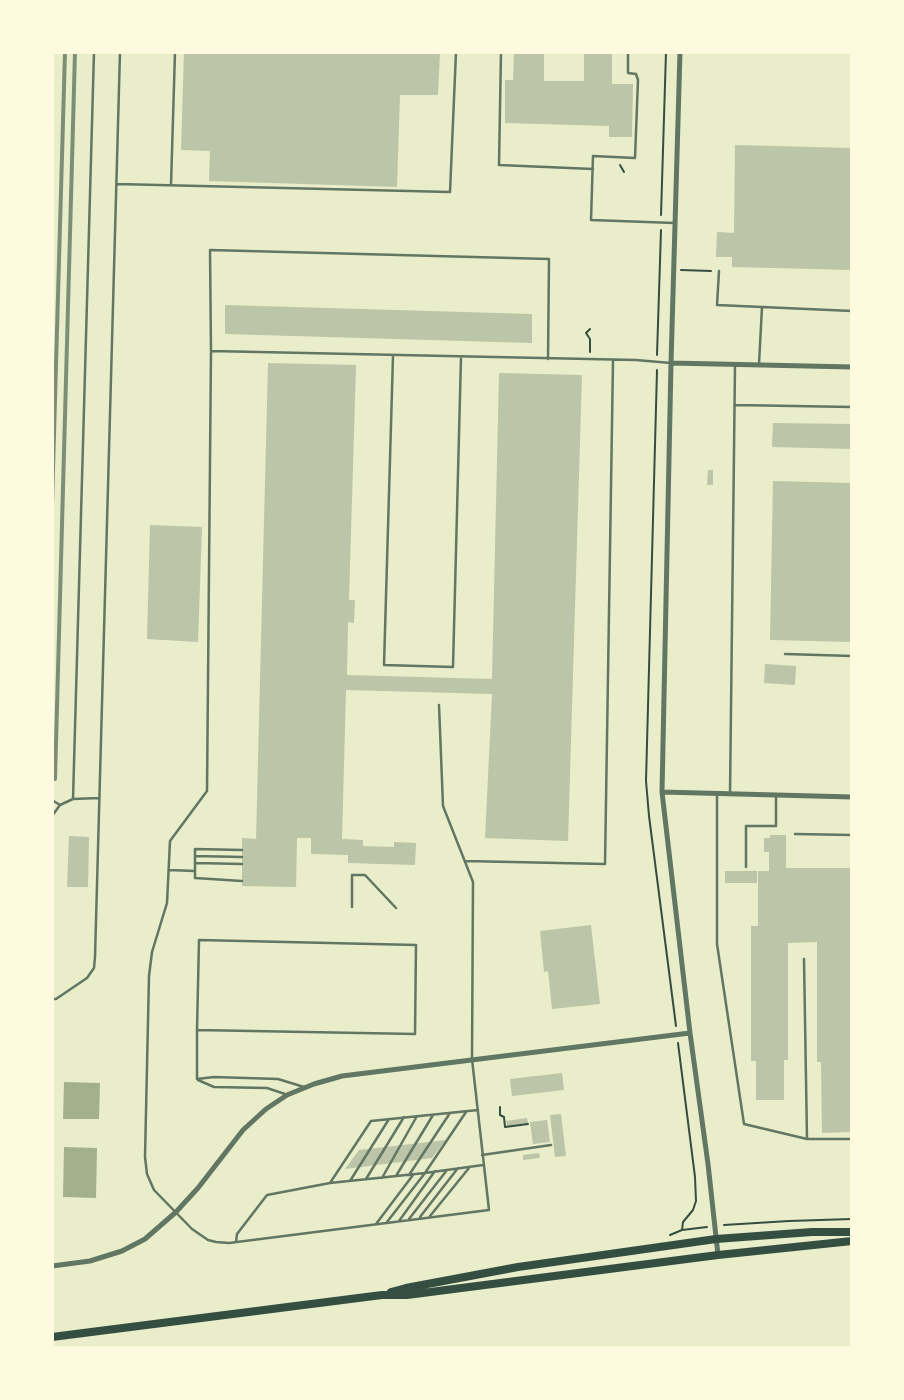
<!DOCTYPE html>
<html>
<head>
<meta charset="utf-8">
<style>
  body { margin:0 }
  #map { position:relative; width:904px; height:1400px; overflow:hidden; background:#e9edc9; font-family:Overpass,sans-serif }
  canvas { display:block }
  .frame { position:absolute; inset:0; border:54px solid #fefae0; pointer-events:none }
</style>
</head>
<body>
<div id="map">
<canvas width="904" height="1400"></canvas>
<div class="frame"></div>
</div>
<script>
const c = document.querySelector('canvas').getContext('2d');
c.lineJoin = 'round';
function paint(path, color) {
  c.fillStyle = color;
  c.fill(path, 'evenodd');
}
function shape(rows) {
  const path = new Path2D();
  for (const r of rows) {
    path.moveTo(r[0], r[1]);
    for (let i = 2; i < r.length; i += 2) path.lineTo(r[i], r[i + 1]);
  }
  return path;
}
function strokePath(path, color, width, dash) {
  c.strokeStyle = color;
  c.lineWidth = width;
  c.lineCap = dash ? 'butt' : 'round';
  c.setLineDash(dash || []);
  c.stroke(path);
}
paint(shape([
  [64,1082,100,1083,99,1119,63,1119],
  [64,1147,97,1148,96,1198,63,1197]
]), '#a3b18a');
paint(shape([
  [184,52,440,52,438,95,400,95,397,187,209,181,210,151,181,150],
  [514,52,544,52,544,81,584,81,584,52,612,52,612,84,633,84,632,137,609,137,609,126,505,123,505,80,513,80],
  [735,145,852,148,852,270,732,267,732,257,716,257,717,232,734,233],
  [225,305,532,314,532,343,225,334],
  [268,363,356,365,349,600,355,600,354,623,348,622,347,675,492,679,499,373,582,375,568,841,485,838,492,694,346,690,342,839,363,840,363,846,394,847,394,842,416,843,415,865,348,863,348,855,311,854,311,838,297,838,296,887,242,886,242,838,256,839],
  [773,423,852,424,852,449,772,447],
  [708,470,713,470,713,485,707,485],
  [773,481,852,483,852,642,770,640],
  [150,525,202,527,198,642,147,639],
  [765,664,796,666,795,685,764,683],
  [770,835,786,835,786,868,852,868,852,1062,850,1062,850,1132,822,1133,821,1062,817,1062,817,942,788,943,788,1060,784,1060,784,1100,756,1100,756,1061,751,1061,751,926,758,926,758,871,769,871,769,852,764,852,764,838,770,838],
  [69,836,89,837,88,887,67,887],
  [725,871,757,871,757,883,725,883],
  [591,925,600,1004,552,1009,548,971,544,972,540,931],
  [562,1073,564,1090,512,1096,510,1079],
  [561,1114,566,1156,555,1157,550,1115],
  [527,1118,528,1123,507,1126,506,1121],
  [547,1120,550,1142,533,1144,530,1122],
  [446,1140,432,1158,345,1169,359,1150],
  [539,1153,540,1158,523,1160,523,1155]
]), '#bcc5a7');
strokePath(shape([
  [620,165,624,172],
  [661,215,666,52],
  [681,270,711,271],
  [590,329,586,333,590,339,590,352],
  [657,355,661,230],
  [657,370,646,781,649,816,676,1026],
  [678,1043,695,1177,696,1201,693,1210,683,1222,682,1230],
  [500,1107,500,1115,504,1117,505,1127,528,1124],
  [724,1225,789,1221,852,1219],
  [670,1235,682,1230,707,1227]
]), '#344e41', 2);
strokePath(shape([
  [501,52,499,165,593,169],
  [628,52,628,73,636,74,638,80,635,158,593,156,591,220,674,223],
  [117,184,450,192,456,52],
  [171,185,175,52],
  [719,271,717,305,762,307],
  [211,351,210,250,549,259,548,359],
  [393,356,384,665,453,667,461,357],
  [759,364,762,307,852,311],
  [735,405,852,407],
  [785,654,852,656],
  [439,705,443,806,473,882,472,1059,489,1210,229,1243,216,1242,208,1240,192,1229,154,1190,147,1174,145,1157,149,976,152,952,167,903,170,841,207,791,211,351,636,360,671,363],
  [717,793,717,944,744,1124,807,1139,852,1139],
  [730,794,735,365],
  [73,799,94,52],
  [52,800,60,805],
  [52,816,60,805,73,799,99,798],
  [795,834,852,835],
  [195,856,242,857],
  [465,861,605,864,613,361],
  [196,863,242,864],
  [746,867,746,826,776,826,776,795],
  [169,870,195,871],
  [242,881,195,878,195,849,242,850],
  [352,907,352,875,365,875,396,908],
  [804,959,807,1139],
  [52,999,56,999,87,978,94,968,95,957,120,52],
  [197,1079,197,1030,199,940,416,945,415,1034,197,1030],
  [197,1079,214,1077,278,1079,304,1087],
  [198,1080,214,1087,267,1088,285,1094],
  [482,1155,551,1145],
  [409,1175,450,1113],
  [396,1176,433,1115],
  [382,1178,417,1116],
  [366,1179,404,1117],
  [350,1181,389,1119],
  [330,1183,371,1121,478,1110],
  [430,1216,469,1168],
  [420,1217,458,1168],
  [409,1219,447,1170],
  [399,1221,435,1171],
  [387,1222,425,1173,466,1112],
  [376,1224,413,1175],
  [236,1242,237,1234,267,1195,330,1183,425,1173,483,1165]
]), '#617663', 2.5);
strokePath(shape([
  [680,52,671,363,662,792,690,1033,708,1164,718,1255],
  [671,363,852,367],
  [662,792,852,797],
  [52,1266,90,1261,122,1251,145,1239,176,1212,198,1188,243,1130,266,1109,287,1095,314,1084,342,1076,690,1033]
]), '#617663', 5);
strokePath(shape([
  [391,1292,406,1288,518,1267,716,1239,812,1232,852,1232],
  [52,1337,382,1295,407,1295,718,1255,852,1241]
]), '#344e41', 8);
strokePath(shape([
  [52,504,65,52],
  [55,779,75,52]
]), '#7c8e77', 4);
</script>
</body>
</html>
